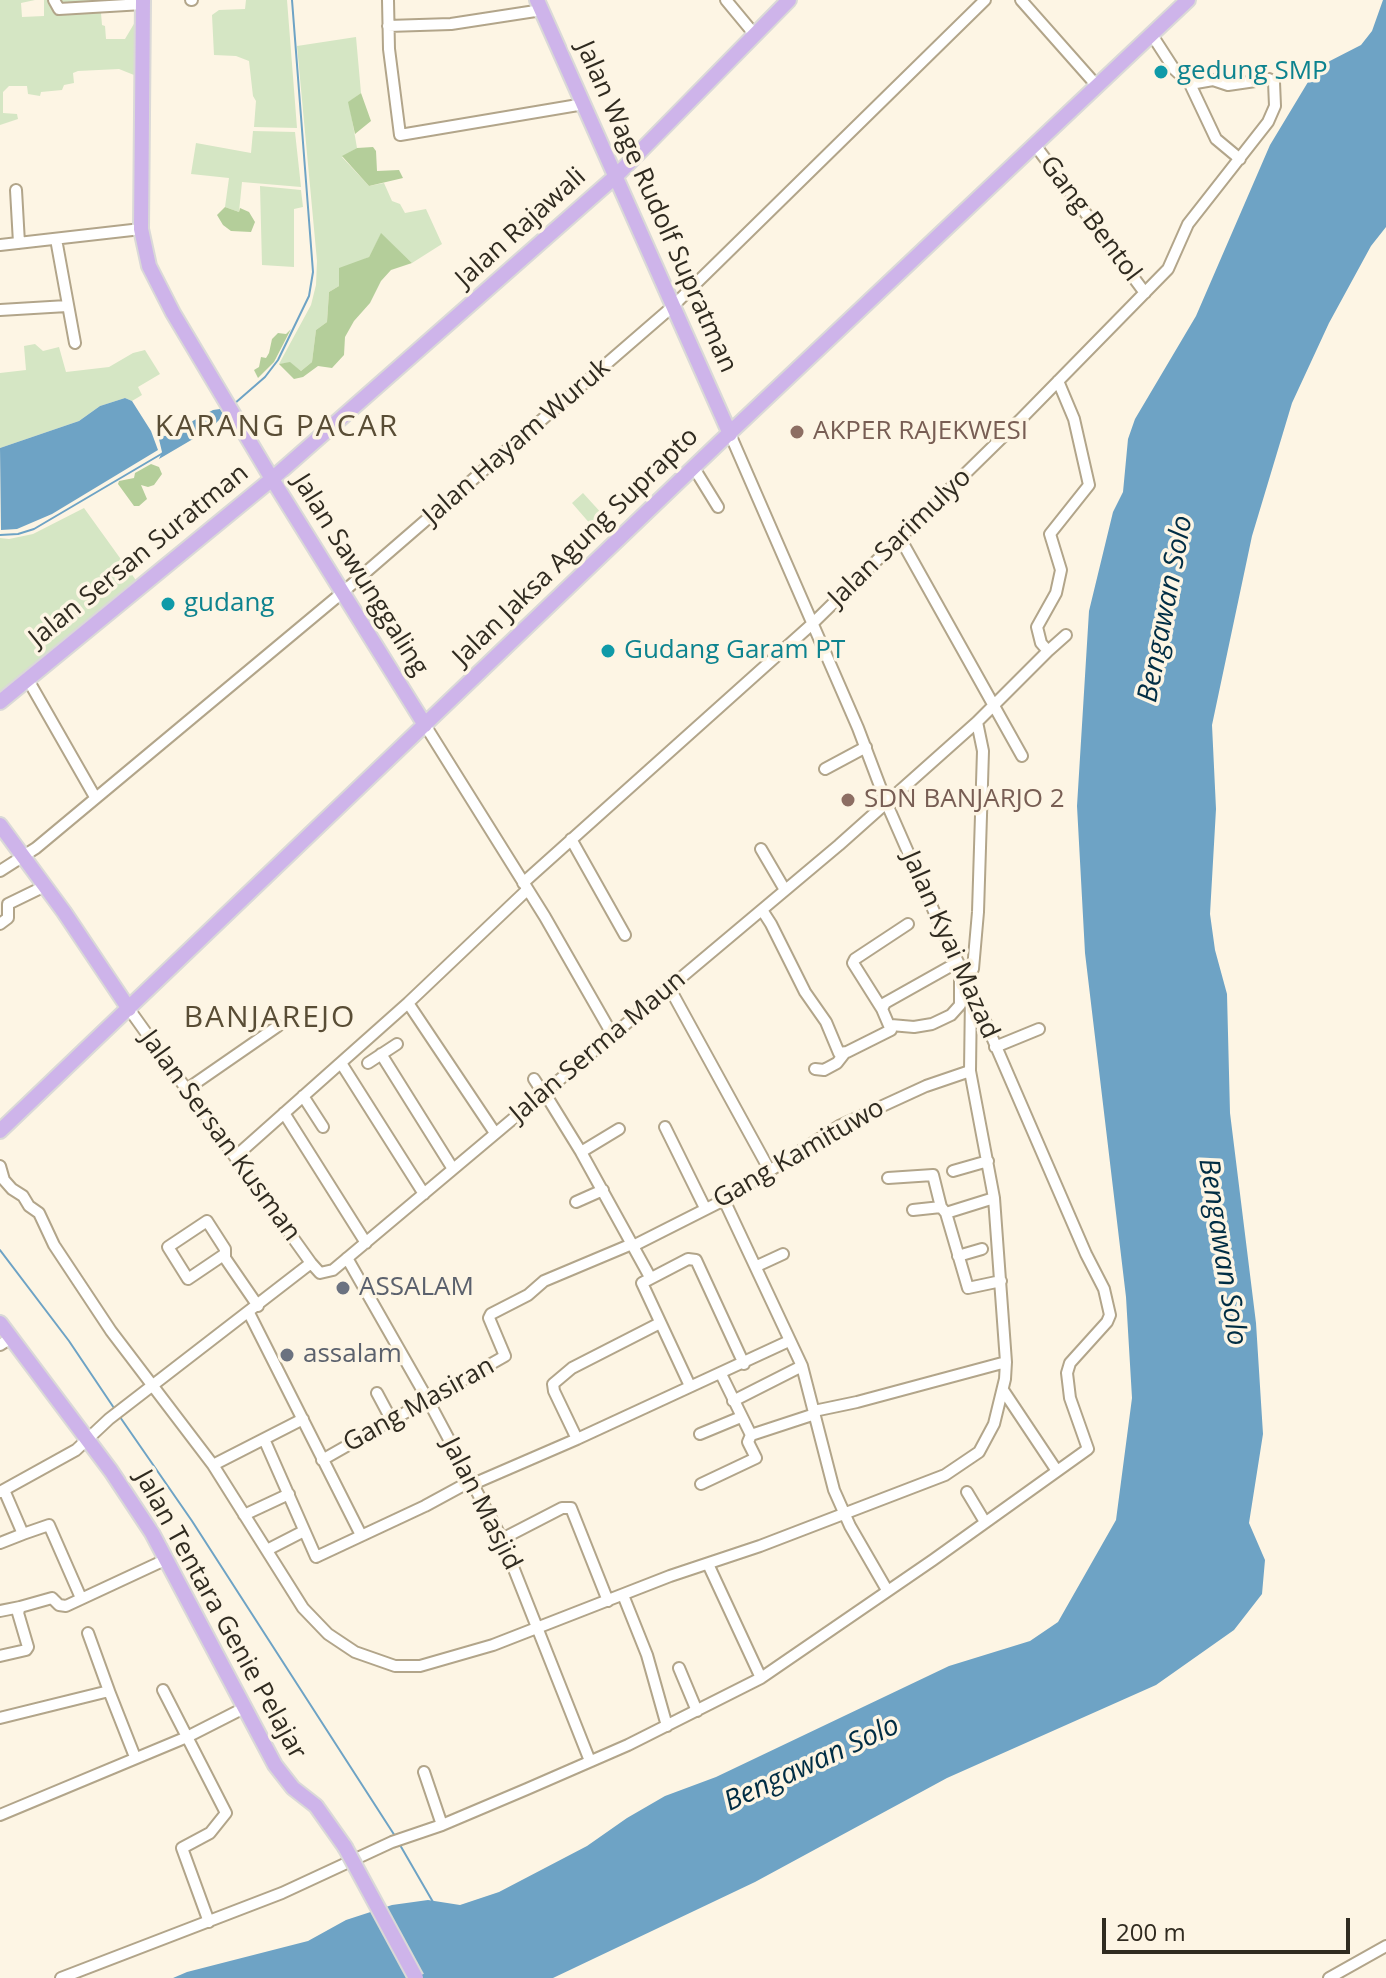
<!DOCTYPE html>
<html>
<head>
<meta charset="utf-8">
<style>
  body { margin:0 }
  #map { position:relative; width:1386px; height:1978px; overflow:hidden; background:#fdf5e4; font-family:"Open Sans",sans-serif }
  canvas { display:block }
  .scale { position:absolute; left:1102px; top:1918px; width:248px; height:36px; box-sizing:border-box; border:4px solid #302b20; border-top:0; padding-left:10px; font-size:24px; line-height:28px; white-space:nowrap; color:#302b20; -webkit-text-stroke:6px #fdf5e4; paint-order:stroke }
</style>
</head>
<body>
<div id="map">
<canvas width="1386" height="1978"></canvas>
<div class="scale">200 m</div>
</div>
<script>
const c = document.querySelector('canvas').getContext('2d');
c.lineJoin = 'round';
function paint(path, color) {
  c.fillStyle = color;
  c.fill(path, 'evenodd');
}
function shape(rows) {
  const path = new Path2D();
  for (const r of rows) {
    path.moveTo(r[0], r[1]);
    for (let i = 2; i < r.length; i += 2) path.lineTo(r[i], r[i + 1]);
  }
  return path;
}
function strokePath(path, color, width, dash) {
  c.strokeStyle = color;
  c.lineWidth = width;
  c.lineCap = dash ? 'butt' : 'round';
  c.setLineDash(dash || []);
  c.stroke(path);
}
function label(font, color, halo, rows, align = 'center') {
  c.font = font + ' "Open Sans",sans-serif';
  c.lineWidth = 7;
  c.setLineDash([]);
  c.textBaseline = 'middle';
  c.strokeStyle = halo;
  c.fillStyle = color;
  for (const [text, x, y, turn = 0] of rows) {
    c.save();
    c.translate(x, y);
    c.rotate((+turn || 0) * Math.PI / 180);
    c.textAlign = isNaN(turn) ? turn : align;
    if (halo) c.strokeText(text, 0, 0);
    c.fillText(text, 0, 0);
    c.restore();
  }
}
paint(shape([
  [0,0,35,0,21,3,22,17,44,16,44,0,95,0,102,1,103,4,115,4,115,12,101,13,102,25,105,26,106,39,125,39,138,17,134,75,119,69,78,71,73,73,74,83,64,85,62,90,41,92,40,96,28,94,27,86,9,86,3,92,3,113,17,114,18,119,0,125],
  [246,0,287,0,297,128,254,127,256,101,253,96,249,61,236,56,214,55,212,15,219,10,245,9],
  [356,37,361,93,349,102,357,148,342,157,369,186,384,183,392,201,400,204,405,213,426,209,442,244,412,263,381,234,369,257,352,265,339,286,329,292,327,322,316,330,312,362,301,371,290,363,279,364,311,305,316,285,317,261,297,46],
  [253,131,295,132,301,187,242,182,239,212,225,207,229,178,191,174,196,143,251,153],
  [260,186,301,190,303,207,294,209,294,267,262,265],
  [35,344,43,351,59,347,66,372,109,367,133,353,145,350,160,374,138,387,142,395,132,401,125,398,100,406,79,421,0,448,0,373,26,370,24,346],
  [583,493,604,516,592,526,572,503],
  [84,508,138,583,0,695,0,538,9,539,33,534]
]), '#d5e6c4');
paint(shape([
  [361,93,371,121,355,134,348,102],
  [373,147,376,151,377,171,399,170,403,178,369,186,342,156,357,148],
  [225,207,239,212,240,208,249,212,255,222,251,232,231,231,223,225,217,215],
  [381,233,412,263,391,270,381,281,370,303,354,321,345,337,344,355,332,368,318,366,303,377,294,379,279,364,290,362,301,371,312,362,316,330,327,322,329,292,339,286,339,268,369,257],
  [291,329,274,362,258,378,254,370,259,367,261,357,266,358,269,353,272,339,278,333,286,334],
  [151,464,159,467,162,474,154,485,148,487,141,485,147,499,139,506,134,506,118,484,119,481,134,478,135,473]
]), '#b4ce9a');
paint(shape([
  [1383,0,1386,0,1386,227,1371,246,1329,323,1292,403,1252,536,1212,725,1216,809,1210,914,1215,950,1227,994,1230,1113,1256,1323,1263,1434,1249,1523,1265,1560,1262,1594,1234,1630,1156,1685,947,1778,755,1882,553,1978,173,1978,187,1972,308,1941,346,1920,392,1905,428,1900,460,1905,499,1892,587,1846,627,1818,665,1796,716,1777,949,1666,1030,1641,1058,1622,1116,1520,1132,1398,1126,1297,1085,953,1077,806,1089,611,1113,512,1123,492,1128,439,1135,419,1196,316,1270,145,1308,82,1322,65,1361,45,1372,31],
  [125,398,132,401,151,431,158,450,52,514,17,529,1,530,0,448,79,421,100,406],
  [220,409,224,415,210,429,159,459,162,452,158,435,165,436,213,410]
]), '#6ea3c5');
strokePath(shape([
  [234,404,265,377,278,360,309,296,313,272,292,0],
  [0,535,18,534,34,529,163,453],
  [0,1250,69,1341,114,1408],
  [120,1417,192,1521,395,1836],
  [400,1845,433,1902]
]), '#6ea3c5', 2);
const minor = shape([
  [54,0,59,9,143,4],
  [191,0,192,0],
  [388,0,389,49,400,135,584,104],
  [726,0,755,35],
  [1021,0,1098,87],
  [388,26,451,24,542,10],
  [1152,35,1174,69,1190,84,1216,139,1240,159],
  [1035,145,1145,293],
  [16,190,19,243],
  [56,239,75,343],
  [0,245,141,229],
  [0,310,67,306],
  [694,468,718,507],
  [900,538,1022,756],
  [1048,651,1066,635],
  [27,678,95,797],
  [425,725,545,917,612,1034],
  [825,769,866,747],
  [571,839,625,935],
  [761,849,785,890],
  [0,871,36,848,343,592,672,307,985,0],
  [523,883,811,625,1021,419,1168,269,1188,224,1268,122,1275,106,1274,82,1269,79,1228,85,1213,80,1190,84],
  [762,910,771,924,805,992,826,1022,839,1053,847,1052,891,1030,882,1009,885,1003,958,962],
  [0,924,8,918,8,904,45,886],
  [963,973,966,975,973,969,978,912,983,751,977,722],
  [669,987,770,1171],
  [408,1003,495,1133],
  [129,1009,311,1263,320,1273,333,1270,839,845,977,722,1048,651,1041,643,1037,627,1056,593,1061,570,1050,534,1089,485,1074,419,1058,381],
  [882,1009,853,963,855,959,908,924],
  [891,1025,914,1027,932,1024,951,1015,960,1005,960,971],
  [995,1047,1039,1029],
  [381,1054,453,1169],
  [341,1063,424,1194],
  [368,1063,397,1044],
  [815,1069,824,1070,837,1063,844,1054],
  [534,1079,543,1093],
  [187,1089,278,1026],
  [544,1092,581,1152,650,1277],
  [303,1096,323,1127],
  [284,1113,366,1243],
  [665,1127,705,1208],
  [581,1152,619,1129],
  [236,1156,408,1003,527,890],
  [0,1166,4,1180,12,1189,23,1196,29,1206,39,1213,54,1245,111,1331,213,1465,303,1608,328,1634,355,1652,395,1666,420,1666,493,1645,670,1576,760,1546,945,1475,979,1452,994,1424,1005,1379,1006,1362,994,1198,970,1071,971,994],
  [953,1171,988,1161],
  [888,1178,933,1175,941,1207],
  [724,1200,802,1366,834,1490,850,1526,887,1590],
  [576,1202,603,1190],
  [913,1210,941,1207,946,1213,968,1288,1001,1281],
  [946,1213,994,1198],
  [633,1246,724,1200,841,1125,926,1086,970,1071],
  [225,1254,188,1279,168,1247,207,1221,225,1249,225,1258,258,1306],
  [958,1256,982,1249],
  [347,1258,428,1400,502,1539,590,1761],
  [757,1266,783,1254],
  [249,1313,361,1535],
  [0,1345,11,1338],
  [721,1374,751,1435],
  [690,1386,642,1283,688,1259,696,1260,744,1364],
  [1003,1390,1057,1471],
  [377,1393,392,1421],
  [733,1401,802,1366],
  [814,1411,857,1402,1006,1362],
  [700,1434,741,1417],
  [264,1439,316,1557,425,1506,471,1481],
  [577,1439,789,1341],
  [322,1460,505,1356,489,1318,491,1314,528,1295,544,1281,632,1244],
  [213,1465,303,1419],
  [473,1484,577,1439,554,1391,553,1384,572,1368,660,1323],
  [701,1484,756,1458,748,1442,751,1435,815,1414],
  [0,1492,76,1450,109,1419,311,1263],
  [967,1492,985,1522],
  [244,1515,289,1494],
  [23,1534,49,1525,81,1598],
  [502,1539,562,1508,571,1508,608,1601],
  [0,1543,23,1534,4,1490],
  [267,1550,304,1531],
  [708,1564,761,1678],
  [623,1595,647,1655,667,1726],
  [0,1611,20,1607],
  [88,1633,109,1691],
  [0,1656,26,1650,28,1647,18,1613,20,1607,52,1598,59,1605,66,1606,167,1559],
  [679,1668,697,1711],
  [163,1690,226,1813,210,1833,182,1848,209,1922],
  [0,1718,109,1691,135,1757],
  [424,1772,442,1825],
  [0,1815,187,1737,244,1708],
  [61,1978,282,1893,392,1842,442,1825,527,1789,628,1745,761,1678,933,1560,1088,1449,1070,1398,1067,1373,1070,1363,1107,1322,1110,1315,1104,1289,1086,1254,972,991,940,925,886,802,858,728,730,434],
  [1329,1978,1386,1946]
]);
const major = shape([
  [143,0,141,229,149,266,173,313,272,479,425,725],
  [537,0,730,434],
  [0,702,272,479,616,176,789,0],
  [0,825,64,912,129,1009],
  [0,1131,720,442,1188,0],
  [0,1323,111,1471,152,1533,275,1765,293,1788,316,1806,345,1847]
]);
strokePath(minor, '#b2a58a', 14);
strokePath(major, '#dad9d7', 18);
strokePath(minor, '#fff', 10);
strokePath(major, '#ceb4ea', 14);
const majorBridge = shape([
  [345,1847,416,1978]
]);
strokePath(majorBridge, '#dad9d7', 18, []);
strokePath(majorBridge, '#ceb4ea', 14);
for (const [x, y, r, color] of [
  [1161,72,8,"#0f9aa8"],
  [797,432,8,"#8d6e63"],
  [168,604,8,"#0f9aa8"],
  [608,651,8,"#0f9aa8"],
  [848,800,8,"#8d6e63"],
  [343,1288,8,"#6b7280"],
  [287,1355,8,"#6b7280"]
]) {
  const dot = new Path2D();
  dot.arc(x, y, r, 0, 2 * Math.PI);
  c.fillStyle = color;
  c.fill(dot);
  strokePath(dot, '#fdf5e4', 3);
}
label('26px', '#0d838f', '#fdf5e4', [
  ["gedung SMP",1177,72],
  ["gudang",184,604],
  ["Gudang Garam PT",624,651]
], 'left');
label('26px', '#302b20', '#fdf5e4', [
  ["Jalan Wage Rudolf Supratman",656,207,66],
  ["Gang Bentol",1090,219,53],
  ["Jalan Rajawali",521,228,-42],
  ["Jalan Hayam Wuruk",517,442,-41],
  ["Jalan Sarimulyo",900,538,-44],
  ["Jalan Jaksa Agung Suprapto",576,547,-44],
  ["Jalan Sersan Suratman",139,556,-39],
  ["Jalan Sawunggaling",360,575,58],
  ["Jalan Kyai Mazad",950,945,66],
  ["Jalan Serma Maun",598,1047,-40],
  ["Jalan Sersan Kusman",220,1136,54],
  ["Gang Kamituwo",799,1154,-30],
  ["Gang Masiran",419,1405,-29],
  ["Jalan Masjid",481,1504,63],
  ["Jalan Tentara Genie Pelajar",220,1615,61]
]);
label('26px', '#785e54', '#fdf5e4', [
  ["AKPER RAJEKWESI",813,432],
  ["SDN BANJARJO 2",864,800]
], 'left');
label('26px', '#5b616d', '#fdf5e4', [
  ["ASSALAM",359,1288],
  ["assalam",303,1355]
], 'left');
label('italic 28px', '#002d44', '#fdf5e4', [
  ["Bengawan Solo",1166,609,-79],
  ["Bengawan Solo",1222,1252,81],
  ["Bengawan Solo",812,1764,-25]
]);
c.letterSpacing = '2px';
label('30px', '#594d35', '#fdf5e4', [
  ["KARANG PACAR",277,427],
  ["BANJAREJO",270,1018]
]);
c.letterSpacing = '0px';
</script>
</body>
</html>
